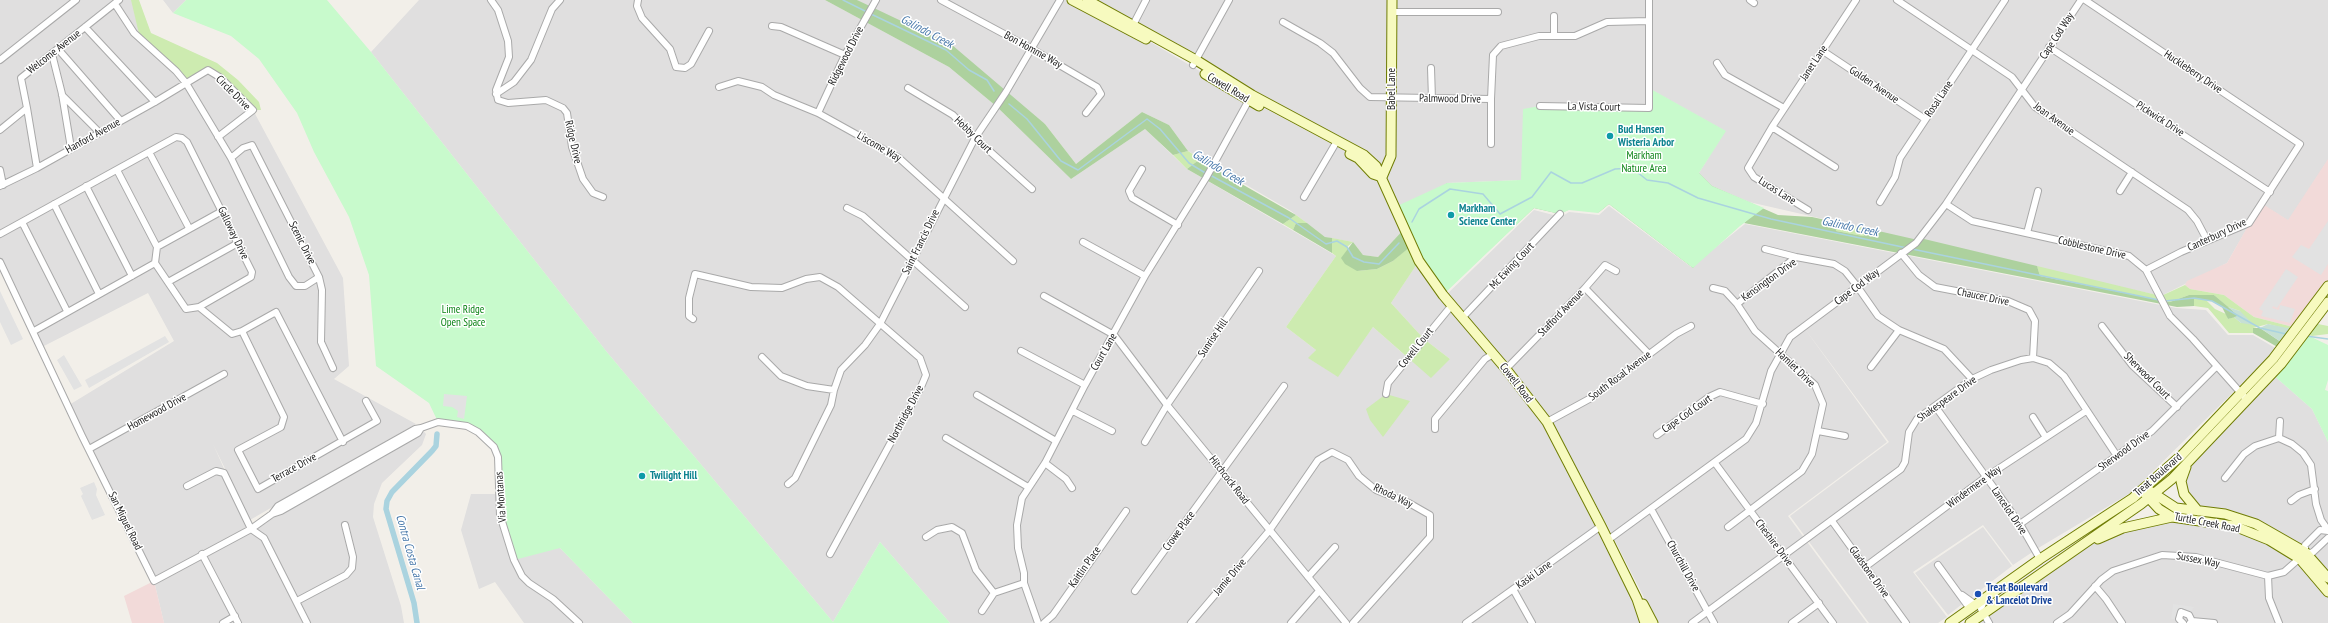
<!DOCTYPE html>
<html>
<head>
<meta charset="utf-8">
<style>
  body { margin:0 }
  canvas { display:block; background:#f2efe9 }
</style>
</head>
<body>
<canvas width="2328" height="623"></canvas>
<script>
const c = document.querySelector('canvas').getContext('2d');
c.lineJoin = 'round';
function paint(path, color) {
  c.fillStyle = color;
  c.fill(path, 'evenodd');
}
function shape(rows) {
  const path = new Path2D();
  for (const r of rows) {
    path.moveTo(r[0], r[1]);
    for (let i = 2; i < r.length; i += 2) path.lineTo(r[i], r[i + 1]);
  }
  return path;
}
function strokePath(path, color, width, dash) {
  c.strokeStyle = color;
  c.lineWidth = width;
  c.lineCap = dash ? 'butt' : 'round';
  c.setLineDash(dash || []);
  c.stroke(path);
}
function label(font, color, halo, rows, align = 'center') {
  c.font = font + ' "PT Sans Narrow",sans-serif';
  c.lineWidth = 3;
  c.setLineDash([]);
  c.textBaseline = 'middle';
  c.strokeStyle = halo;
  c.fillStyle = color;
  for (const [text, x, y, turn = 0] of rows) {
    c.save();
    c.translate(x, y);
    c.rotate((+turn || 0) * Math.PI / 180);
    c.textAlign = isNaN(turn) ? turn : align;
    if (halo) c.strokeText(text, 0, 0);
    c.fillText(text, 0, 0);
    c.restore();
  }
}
paint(shape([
  [0,0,133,0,140,38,208,70,253,110,343,278,349,366,334,379,416,424,250,520,213,444,251,529,421,428,426,434,422,445,382,483,374,504,373,517,401,606,404,623,164,623,154,581,69,405,174,341,148,293,42,347,0,264],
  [163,0,186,0,173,13],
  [419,0,825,0,949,67,996,106,1071,179,1145,129,1187,169,1336,256,1286,327,1316,350,1309,358,1337,376,1373,327,1408,358,1450,359,1424,339,1391,303,1419,261,1547,422,1645,623,950,623,880,542,833,622,606,351,371,52],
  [857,0,1072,0,1130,30,1249,100,1358,158,1376,166,1087,0,2328,0,2328,160,2289,221,2261,204,2227,263,2161,296,1749,202,1712,186,1699,173,1725,131,1650,89,1649,108,1521,180,1447,183,1378,257,1363,255,1353,242,1325,237,1291,211,1188,151,1169,125,1142,112,1076,164,1045,124],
  [1609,206,1691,267,1745,224,2176,308,2206,310,2228,335,2253,335,2277,349,2132,492,2040,547,2013,565,1983,525,1913,572,1947,617,1938,623,1869,623,1790,516,1889,442,1802,325,1887,442,1788,516,1867,623,1657,623,1607,525,1545,411,1446,295,1534,210,1561,217,1569,212,1599,215],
  [2272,374,2312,409,2328,442,2328,578,2256,524,2198,511,2184,494,2184,470],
  [471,494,499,494,560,548,633,623,524,623,495,582,479,589,461,530],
  [2172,517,2234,526,2300,559,2328,592,2328,623,1969,623,2065,556,2105,535],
  [1983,527,2012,566,1948,615,1915,573]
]), '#e0dfdf');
paint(shape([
  [2328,159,2328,286,2297,328,2254,317,2224,295,2190,289,2185,285,2187,281,2227,263,2261,203,2288,220],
  [154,581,164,623,132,623,124,596]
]), '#f2dad9');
paint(shape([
  [131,0,139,0,151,33,217,63,238,80,259,102,261,110,253,110,208,70,186,83,140,38],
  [1188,151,1200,159,1187,169,1173,155],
  [1296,215,1307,223,1296,223,1293,230,1283,224],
  [1835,222,1874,230,1863,236,1836,231],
  [1332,238,1353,242,1347,247,1357,271,1377,269,1393,261,1411,245,1419,261,1391,303,1424,339,1450,359,1431,378,1373,327,1338,377,1308,358,1316,350,1286,327,1336,256,1332,253],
  [2037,266,2161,296,2185,285,2190,289,2224,295,2254,317,2297,328,2295,331,2268,324,2253,328,2253,333,2229,333,2208,308,2194,306,2194,298,2206,300,2215,309,2226,314,2228,319,2234,317,2241,323,2240,311,2228,307,2214,295,2189,295,2170,302,2040,276],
  [2313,323,2328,326,2328,334,2312,336,2305,334],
  [1386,394,1410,401,1383,437,1370,420,1366,409]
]), '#cdebb0');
paint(shape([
  [825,0,857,0,952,45,1045,124,1076,164,1142,112,1169,125,1188,151,1173,155,1145,129,1071,179,996,106,949,67],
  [1200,159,1212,167,1296,215,1283,224,1187,169],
  [1699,173,1712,186,1778,215,1812,217,1835,222,1836,231,1863,236,1874,230,1918,240,1920,238,2037,266,2040,276,2170,302,2189,295,2214,295,2239,316,2228,319,2222,307,2212,301,2194,298,2194,306,2177,307,1744,223,1749,218,1735,210,1693,268,1609,204,1598,213,1621,182,1560,214,1534,208,1455,282,1411,246,1393,261,1377,269,1357,271,1345,264,1341,258,1353,242,1363,255,1378,257,1447,183,1512,192],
  [1296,223,1307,223,1325,237,1332,238,1332,253,1293,230],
  [2253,328,2260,328,2284,344,2281,349,2253,333]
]), '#add19e');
paint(shape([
  [2228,307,2240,311,2254,325,2241,323,2234,317,2238,316],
  [2268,324,2292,329,2284,344,2260,328]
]), '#c6e0d4');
paint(shape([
  [186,0,327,0,371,52,606,351,833,622,880,542,950,623,633,623,560,548,514,560,504,532,498,457,478,432,438,422,429,403,376,366,369,275,349,217,314,152,297,113,259,59,231,36,173,13],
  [1649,88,1726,131,1699,173,1712,186,1764,208,1740,226,1693,268,1609,204,1598,213,1569,210,1560,214,1534,208,1443,295,1430,278,1395,207,1447,183,1521,180,1523,109,1540,106,1649,108],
  [2305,334,2328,345,2328,380,2325,390,2328,391,2328,442,2312,409,2272,374]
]), '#c8facc');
paint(shape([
  [2328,221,2328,264,2321,275,2292,257,2301,245,2309,249],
  [2286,269,2298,277,2277,308,2273,306,2272,308,2279,310,2280,305,2295,309,2290,323,2261,316,2263,311,2259,309],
  [0,291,23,339,11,345,0,322],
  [165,336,169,342,89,388,85,380],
  [64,355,82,386,74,390,57,360],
  [444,394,467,396,464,419,457,417,458,411,452,407,443,406],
  [94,482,97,489,96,495,105,515,92,520,81,496,83,494,80,488],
  [2173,604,2194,607,2189,615,2183,612,2179,619,2171,619]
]), '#e2e2e2');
strokePath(shape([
  [843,0,867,12],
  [871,14,946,50,969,70,987,80,994,91],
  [1009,104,1027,119,1061,161,1078,170,1147,119,1160,129,1189,163,1207,174],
  [1210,175,1289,218,1326,244,1337,241,1347,247,1353,257,1364,262,1379,264,1399,243],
  [1412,222,1419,209,1450,189,1483,194,1500,214,1532,197,1551,172,1571,183,1582,183,1615,169,1632,168,1647,180,1668,183,1698,198,1771,219,1907,248],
  [1912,249,2159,300],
  [2165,301,2194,298,2212,301,2260,328,2286,334],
  [2306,336,2328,339]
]), '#aad3df', 1.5);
strokePath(shape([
  [417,623,414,603,386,509,387,501,392,492,432,451,436,446,437,434]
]), '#aad3df', 5.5);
const street = shape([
  [491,0,498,10,508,41,509,57,496,90,498,100,508,103,546,100,563,108,567,113,572,147,583,179,593,193,603,197],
  [638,0,637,6,642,18,670,49,676,67,685,68,691,64,709,31],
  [941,0,1032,49,1097,87,1101,94,1086,113],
  [1750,0,1754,3],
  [1897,0,2012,77,2035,107,2188,210,2197,221,2207,240],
  [2085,0,2300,144,2249,223,2181,252,2146,270],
  [115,4,134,33,176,71,186,83,231,158,289,277,296,286,305,286,319,277],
  [1392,12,1498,12],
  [1554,16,1554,36],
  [1283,22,1320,43,1333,53,1360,88,1370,97,1491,99,1493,55,1501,46,1539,36,1575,36,1607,22,1649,21],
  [772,26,781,27,845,55],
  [85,27,155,102],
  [1132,27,1146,0],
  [2049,47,2270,192],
  [58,49,120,120],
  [1823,51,1925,119],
  [52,54,62,94,71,148],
  [0,60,76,0],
  [1717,63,1725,75,1784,108],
  [1193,65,1229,0],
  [1431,68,1432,99],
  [719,87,738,81,762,87,774,95,818,113,899,158,1013,261],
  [908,88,953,115,975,138,1032,189],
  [496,94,514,82,531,60,552,9,560,0],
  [62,95,99,132],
  [1491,99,1491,144],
  [1540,106,1649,108,1649,0],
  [27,108,37,168],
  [818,113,845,55,876,0],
  [1772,127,1835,167],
  [0,130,27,108,21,78,119,0],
  [149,152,189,228],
  [231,158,243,148,252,145,319,277,322,290,321,342,333,368],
  [1142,169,1129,191,1132,198,1178,225],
  [0,170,3,185],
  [117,170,157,247],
  [0,186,37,168,155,102,208,70,221,78,253,110,218,137],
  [86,186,132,276],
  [2120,191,2132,172],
  [1304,197,1337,141],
  [1880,202,1895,177,1900,158,2005,0],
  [54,204,99,294],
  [1946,204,1972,221,2129,256,2146,270,2170,316,2193,339,2247,400],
  [847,208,863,216,965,307],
  [1808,210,1754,177,1748,168,1772,127,1856,0],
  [22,222,67,311],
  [2027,233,2038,191],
  [0,234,176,137,182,138,187,142,252,272,251,277,199,307,186,309,155,263,34,331],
  [1083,242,1145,276],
  [1765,249,1796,257],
  [1901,253,1919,275,1935,287,2008,301,2029,310,2035,321,2033,358],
  [0,262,82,436,154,581,251,529,272,514,278,506,415,429,421,428,418,433,281,511,272,514],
  [155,263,157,247,222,211],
  [168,282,238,243],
  [1585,288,1649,354],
  [1713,288,1725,291,1737,304,1755,331,1815,385,1823,404,1812,454,1802,471,1728,527],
  [1044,296,1114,335,1167,405,1346,623],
  [1737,304,1796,257,1834,264,1845,271,1857,286,1878,316,1899,330,1944,349,1972,379],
  [199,307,232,334,242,331,284,417,281,427,238,450,258,489,377,421,366,401],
  [1463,317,1560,214],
  [693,319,689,316,689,298,695,274,751,287,782,288,806,279,820,277,838,287,920,358,926,375,921,387,830,554],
  [2102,326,2132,365,2177,407],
  [242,331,276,312,343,442],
  [1021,351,1085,385],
  [762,357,781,376,807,386,834,390],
  [1871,367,1899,330],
  [1506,369,1585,288,1605,265,1616,271],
  [1386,394,1388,383,1452,305],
  [977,395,1056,441],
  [1935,406,2020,524,2040,559],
  [1073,411,1112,431],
  [2033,417,2045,436],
  [1547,422,1591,398,1676,334,1691,326],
  [421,428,438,422,467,426,478,432,494,447,498,457,500,515,514,560,522,576,529,583,553,599,579,623],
  [1435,429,1435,419,1485,359,1493,354],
  [1818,431,1845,436],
  [1657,435,1709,397,1720,392,1763,404],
  [946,438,1028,487],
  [2279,438,2280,421],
  [1145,442,1167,405,1259,271],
  [89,449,224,374],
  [1045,463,1066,479,1072,488],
  [1715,463,1833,623],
  [2225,478,2244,454,2255,446,2279,438,2292,444,2303,453,2311,465,2316,504,2321,520,2328,530],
  [788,484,795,478,831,405,834,390,841,370,865,345,880,324,975,138,1006,92,1060,0],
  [187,486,216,471,224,473,251,529,264,538,307,623],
  [2291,501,2299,495,2315,489],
  [1651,509,1714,623],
  [1832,521,1906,623],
  [2020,524,2152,431,2217,366],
  [2328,531,2320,530,2305,545,2305,552,2312,553,2328,538],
  [926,537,937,530,952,527,962,533,976,570,994,593],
  [1608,540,1746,439,1756,423,1771,371,1790,337,1916,243,1946,204,2081,0],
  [202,554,238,623],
  [1938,565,1970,609],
  [1865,567,1986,477,2086,411],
  [2268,576,2269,598,2279,623],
  [1308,577,1335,547],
  [2095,586,2106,599,2122,623],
  [1513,589,1532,623],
  [1135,591,1284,386],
  [1962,595,1976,605],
  [1988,600,1983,603,1981,609,1989,623],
  [297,601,346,575,352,568,353,557,345,525],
  [982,611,994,593,1024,583],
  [223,623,235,616],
  [1038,623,1024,583,1024,573,1018,548,1017,525,1022,498,1045,463,1085,385,1145,276,1206,178,1250,98],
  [1044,623,1053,615,1126,511],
  [1191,623,1269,531,1318,460,1332,452,1348,460,1359,476,1376,490,1409,503,1430,515,1430,537,1353,623],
  [1291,623,1319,591],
  [1466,623,1601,526],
  [1692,623,1901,469,1905,462,1909,432,1917,419,1972,379,1991,370,2021,360,2033,358,2049,363,2064,376,2117,456],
  [1792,623,1819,603],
  [2057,623,2070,614,2101,580,2113,571,2162,555,2196,557,2268,576,2284,572,2301,557],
  [2183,623,2179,619,2181,612,2189,615,2192,621],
  [2190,623,2192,621,2214,623]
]);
const secondary = shape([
  [1072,0,1146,39],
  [1087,0,1196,60,1252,95,1364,155,1376,166,1419,261,1443,295,1506,369,1547,422,1601,526,1637,599,1645,623],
  [1205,74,1259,106],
  [1350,154,1358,158,1373,174,1382,177],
  [1382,177,1391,156,1392,0],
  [2186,467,2181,481,2184,494,2198,511],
  [2150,491,2176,508,2225,514,2256,524,2305,552,2328,578],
  [2146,495,2159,509,2172,517,2234,526,2269,540,2300,559,2328,592],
  [2098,539,2123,528,2172,517],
  [1643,604,1653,623],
  [1950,623,2040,559,2133,498,2182,455,2273,359,2328,286],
  [1970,623,2141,504,2172,479,2281,364,2328,302]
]);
strokePath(street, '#a9a9a9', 8);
strokePath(secondary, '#707d05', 11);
strokePath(street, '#fff', 6);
strokePath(secondary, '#f7fabf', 9);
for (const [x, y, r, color] of [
  [1610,136,4,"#0f9aa8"],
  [1451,215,4,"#0f9aa8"],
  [642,476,4,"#0f9aa8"],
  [1978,594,4,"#1a4fb4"]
]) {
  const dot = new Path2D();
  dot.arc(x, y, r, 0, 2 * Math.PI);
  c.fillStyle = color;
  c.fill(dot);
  strokePath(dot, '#fff', 1.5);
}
label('11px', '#222', '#fff', [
  ["Cape Cod Way",2057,36,-57],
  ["Bon Homme Way",1033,50,29],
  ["Welcome Avenue",54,52,-38],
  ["Ridgewood Drive",846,56,-63],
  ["Janet Lane",1814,63,-56],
  ["Huckleberry Drive",2193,72,34],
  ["Golden Avenue",1874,85,34],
  ["Cowell Road",1228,88,31],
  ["Babel Lane",1392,89,-90],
  ["Circle Drive",233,93,45],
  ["Palmwood Drive",1450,99,1],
  ["Rosal Lane",1939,99,-56],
  ["La Vista Court",1594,107,1],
  ["Joan Avenue",2054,119,36],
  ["Pickwick Drive",2160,119,33],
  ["Hobby Court",973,135,44],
  ["Hanford Avenue",93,136,-29],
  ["Ridge Drive",573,142,77],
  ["Liscome Way",879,147,30],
  ["Lucas Lane",1777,191,32],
  ["Galloway Drive",233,233,64],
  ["Canterbury Drive",2217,235,-25],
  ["Saint Francis Drive",921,242,-64],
  ["Scenic Drive",302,243,63],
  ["Cobblestone Drive",2092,248,13],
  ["Mc Ewing Court",1512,266,-47],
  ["Kensington Drive",1769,280,-36],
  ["Cape Cod Way",1857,287,-37],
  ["Chaucer Drive",1983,297,12],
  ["Stafford Avenue",1561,313,-46],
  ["Sunrise Hill",1213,338,-56],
  ["Cowell Court",1416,348,-51],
  ["Court Lane",1104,352,-60],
  ["Hamlet Drive",1795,368,44],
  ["South Rosal Avenue",1620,376,-37],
  ["Sherwood Court",2147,376,45],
  ["Cowell Road",1516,383,52],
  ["Shakespeare Drive",1947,399,-36],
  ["Homewood Drive",157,412,-29],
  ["Northridge Drive",906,414,-62],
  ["Cape Cod Court",1687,414,-35],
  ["Sherwood Drive",2124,451,-36],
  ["Terrace Drive",294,468,-29],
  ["Treat Boulevard",2158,475,-41],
  ["Hitchcock Road",1229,480,52],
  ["Windermere Way",1974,487,-36],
  ["Rhoda Way",1393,496,26],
  ["Via Montanas",501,497,-94],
  ["Lancelot Drive",2009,511,56],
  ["San Miguel Road",125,521,64],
  ["Turtle Creek Road",2207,523,11],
  ["Crowe Place",1179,531,-54],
  ["Cheshire Drive",1774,543,53],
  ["Sussex Way",2198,560,11],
  ["Churchill Drive",1683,566,61],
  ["Kaitlin Place",1085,567,-55],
  ["Gladstone Drive",1869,572,54],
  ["Kaski Lane",1534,575,-35],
  ["Jamie Drive",1230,577,-50]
]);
label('bold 11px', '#0d838f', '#fff', [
  ["Bud Hansen",1618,130],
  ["Wisteria Arbor",1618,143],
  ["Markham",1459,209],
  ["Science Center",1459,222],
  ["Twilight Hill",650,476]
], 'left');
label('11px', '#0c8416', '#fff', [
  ["Markham",1644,156],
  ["Nature Area",1644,169],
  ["Lime Ridge",463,310],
  ["Open Space",463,323]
]);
label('bold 11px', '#164399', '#fff', [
  ["Treat Boulevard",1986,588],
  ["& Lancelot Drive",1986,601]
], 'left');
label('italic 12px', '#4a7aab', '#fff', [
  ["Galindo Creek",927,32,28],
  ["Galindo Creek",1218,168,31],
  ["Galindo Creek",1850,227,12],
  ["Contra Costa Canal",410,552,74]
]);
</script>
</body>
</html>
